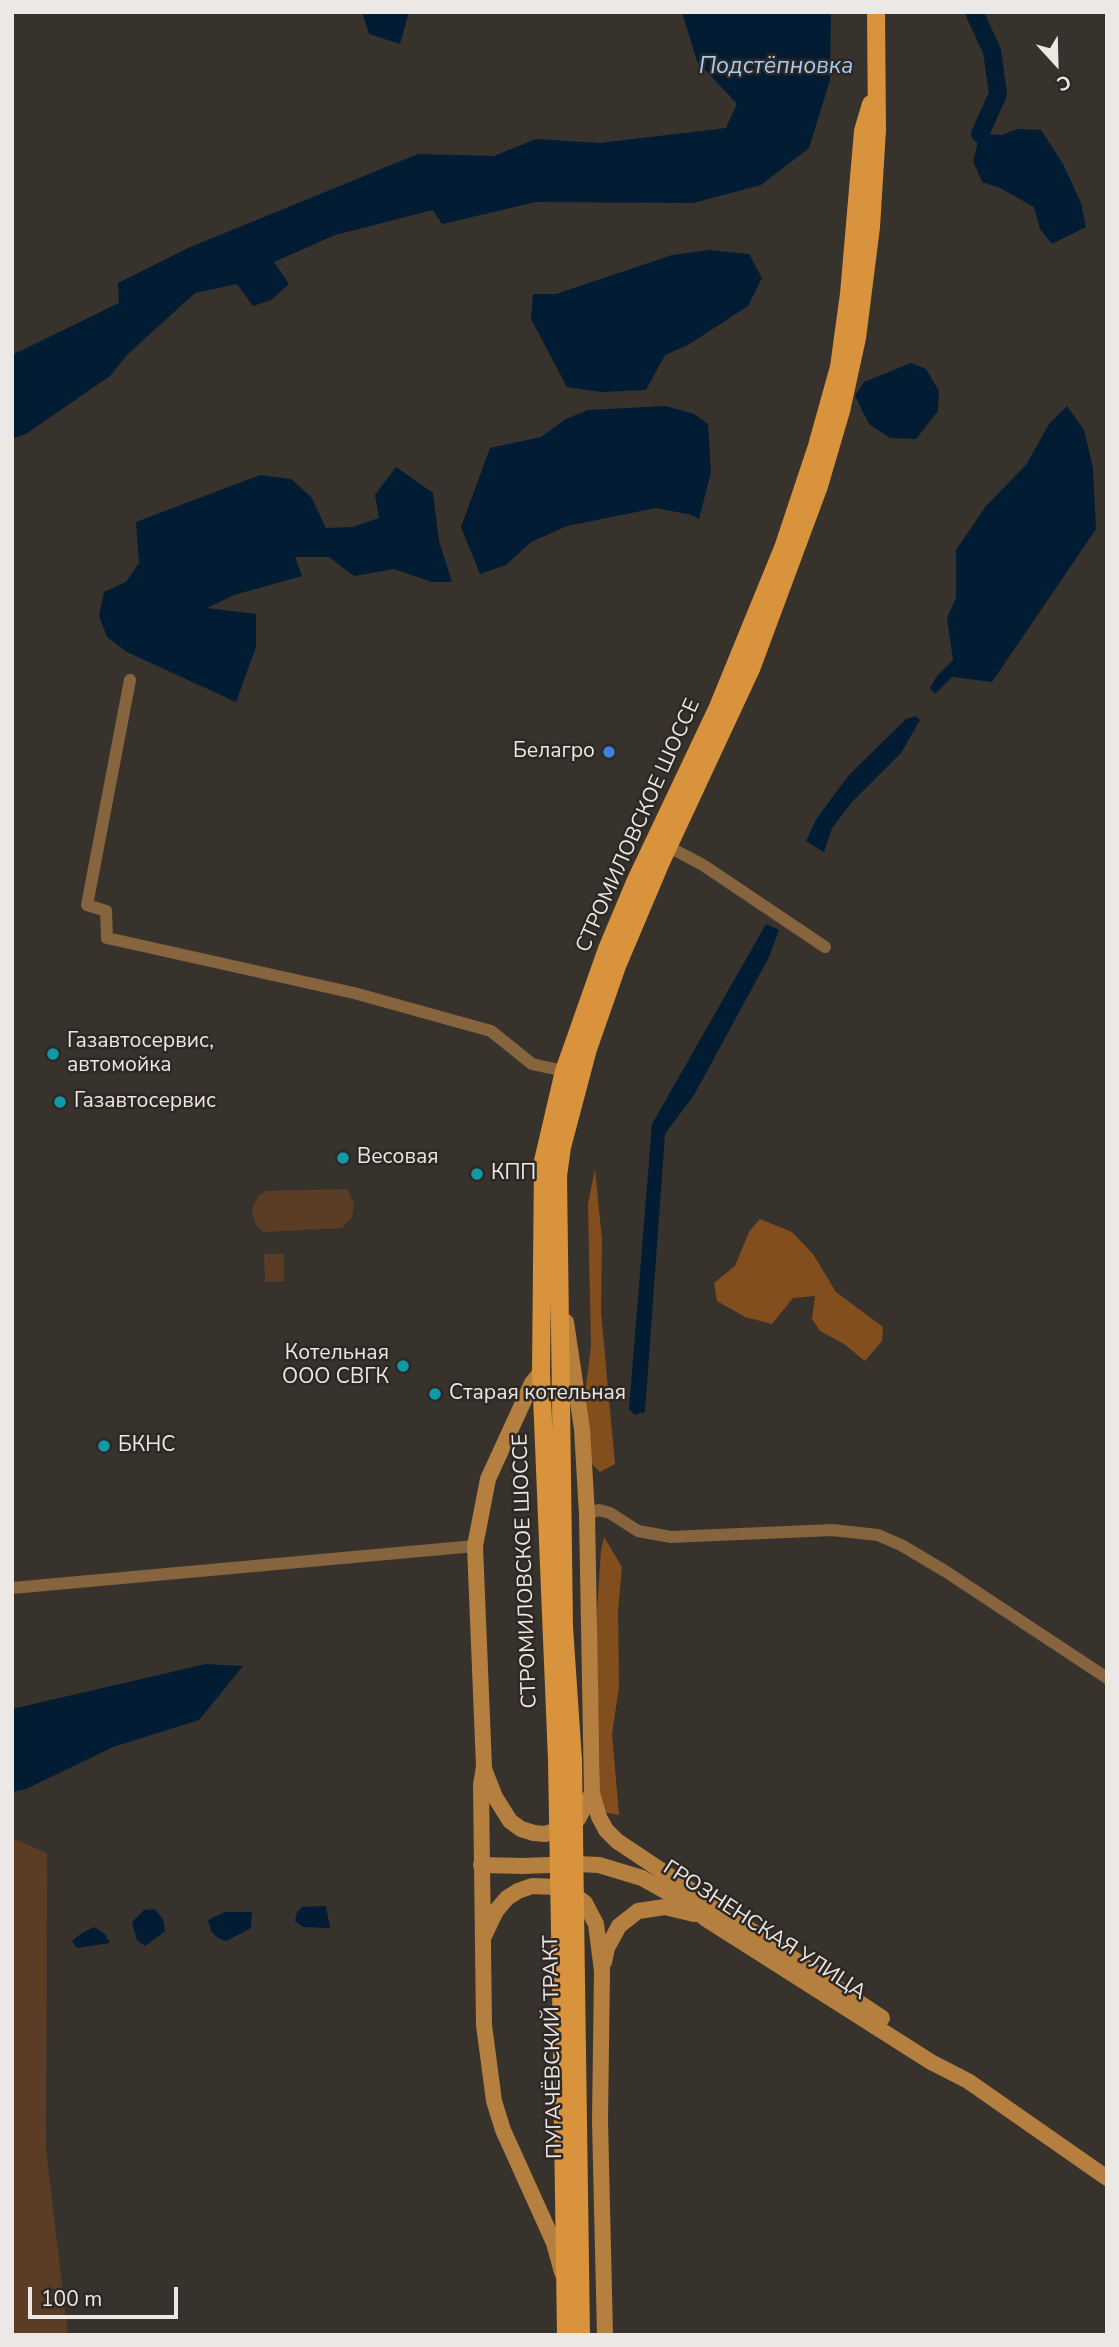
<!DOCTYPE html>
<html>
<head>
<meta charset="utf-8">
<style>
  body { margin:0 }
  #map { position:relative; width:1119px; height:2347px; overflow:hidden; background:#38322d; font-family:"Nunito Sans",sans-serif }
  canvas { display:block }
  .frame { position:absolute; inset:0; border:14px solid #ece8e5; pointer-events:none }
  .north { position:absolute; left:1021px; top:28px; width:70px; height:70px; -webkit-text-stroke:5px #2e2824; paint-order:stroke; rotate:158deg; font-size:19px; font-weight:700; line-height:28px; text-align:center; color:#ece8e5 }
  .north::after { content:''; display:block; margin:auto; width:24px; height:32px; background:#ece8e5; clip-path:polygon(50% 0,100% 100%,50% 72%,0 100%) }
  .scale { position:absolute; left:28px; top:2287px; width:150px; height:32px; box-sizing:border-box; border:4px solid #ece8e5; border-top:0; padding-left:9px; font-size:21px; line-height:24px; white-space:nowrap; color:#ece8e5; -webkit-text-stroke:5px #2e2824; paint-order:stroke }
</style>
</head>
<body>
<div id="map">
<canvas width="1119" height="2347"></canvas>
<div class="frame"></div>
<div class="north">С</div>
<div class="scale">100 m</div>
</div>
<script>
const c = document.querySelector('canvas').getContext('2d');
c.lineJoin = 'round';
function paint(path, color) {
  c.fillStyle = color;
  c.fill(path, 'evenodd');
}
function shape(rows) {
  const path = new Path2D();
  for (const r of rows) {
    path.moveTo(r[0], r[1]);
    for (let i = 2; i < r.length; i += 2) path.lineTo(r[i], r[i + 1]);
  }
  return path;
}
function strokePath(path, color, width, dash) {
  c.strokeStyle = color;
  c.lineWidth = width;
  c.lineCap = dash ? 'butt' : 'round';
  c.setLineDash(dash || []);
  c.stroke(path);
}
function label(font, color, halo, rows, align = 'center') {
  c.font = font + ' "Nunito Sans",sans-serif';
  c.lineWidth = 5;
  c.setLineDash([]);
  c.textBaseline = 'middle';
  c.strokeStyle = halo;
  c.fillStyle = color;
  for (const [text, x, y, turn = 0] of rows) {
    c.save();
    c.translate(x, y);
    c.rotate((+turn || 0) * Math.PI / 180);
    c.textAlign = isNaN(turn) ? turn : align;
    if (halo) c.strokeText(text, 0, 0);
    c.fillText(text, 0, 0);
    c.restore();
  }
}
paint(shape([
  [347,1189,354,1204,352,1217,342,1228,263,1232,255,1224,252,1210,258,1196,266,1191],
  [264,1254,284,1254,284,1281,265,1282],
  [12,1838,47,1853,46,2149,68,2335,12,2335]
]), '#5a3d24');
paint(shape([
  [595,1169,602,1240,601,1312,615,1464,600,1472,590,1462,587,1441,585,1394,591,1346,588,1204],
  [760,1219,792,1232,813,1254,836,1292,883,1327,882,1341,865,1361,844,1344,820,1331,812,1319,815,1296,793,1298,772,1324,745,1317,717,1301,714,1283,735,1266,749,1232],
  [604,1537,622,1567,618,1611,619,1687,612,1734,619,1815,598,1811,600,1771,596,1627,601,1550]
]), '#824e1d');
paint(shape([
  [362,12,409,12,400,44,369,34],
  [682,12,831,12,830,80,809,148,761,185,693,203,536,202,442,224,433,210,335,235,274,262,289,284,271,300,253,306,237,284,195,293,128,354,110,376,26,434,12,439,12,355,119,303,118,283,188,248,418,154,494,156,536,139,600,143,726,128,737,104,697,61],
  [1017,129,1041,130,1063,164,1081,203,1086,227,1052,244,1040,229,1034,207,1000,188,982,182,973,161,980,134,1002,135],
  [709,250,749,254,762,278,748,306,688,345,665,355,646,390,601,392,567,387,531,319,533,294,556,294,672,255],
  [911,363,926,369,939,391,938,411,916,439,890,438,869,424,855,396,864,382],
  [665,406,694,414,708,424,711,472,699,519,692,515,656,508,567,526,531,542,506,565,480,574,461,527,490,448,541,437,566,419,588,410],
  [1067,406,1084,430,1093,468,1096,529,992,682,952,677,935,694,930,688,937,676,953,660,947,618,956,598,956,550,986,506,1026,465,1049,424],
  [396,467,433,493,439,541,452,582,432,582,394,569,354,576,329,557,295,557,302,576,234,595,207,608,256,614,256,647,236,702,127,652,107,637,99,616,104,592,126,582,139,563,136,522,260,475,291,479,311,497,326,528,352,527,379,518,375,495],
  [916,716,920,720,901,753,852,802,832,828,824,852,806,841,817,818,849,775,906,719],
  [766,924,779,930,769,957,694,1095,665,1134,645,1412,635,1415,629,1409,652,1124],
  [206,1664,243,1666,199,1720,113,1747,26,1789,12,1792,12,1709],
  [326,1906,330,1928,303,1927,295,1921,297,1912,302,1907],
  [155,1909,163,1919,165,1931,145,1946,137,1940,132,1922,144,1910],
  [225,1912,252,1912,251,1928,226,1941,218,1938,211,1931,208,1920],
  [94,1927,105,1934,110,1943,77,1948,72,1941,82,1933]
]), '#011c33');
strokePath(shape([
  [974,12,992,51,998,94,980,134]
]), '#011c33', 18);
strokePath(shape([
  [130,680,87,905,106,911,107,938,354,993,491,1031,532,1064,564,1071],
  [669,847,703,865,825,947],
  [587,1514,599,1510,610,1513,638,1531,671,1537,832,1530,878,1535,901,1545,945,1571,1107,1678],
  [12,1588,475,1546]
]), '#86653e', 12);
strokePath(shape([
  [541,1372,532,1383,488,1479,475,1546,484,1767,481,1785,484,2025,494,2101,503,2130,554,2243,562,2272],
  [484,1769,495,1797,510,1821,521,1829,534,1833,545,1834,568,1827,578,1819,592,1793,587,1514,582,1429,566,1322],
  [592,1793,599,1817,606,1830,617,1841,882,2018],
  [481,1865,522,1866,577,1864,599,1865,642,1878,685,1902,706,1919,931,2062,968,2081,1107,2178],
  [484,1936,496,1911,507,1898,518,1891,532,1886,557,1887,573,1894,585,1903,596,1924,602,1971,600,2121,605,2335],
  [604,1962,607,1948,619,1926,638,1911,665,1907,694,1914]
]), '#b47f3f', 16);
strokePath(shape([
  [557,1760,541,1372,543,1161,564,1071,607,949,636,880,718,707,783,548,817,446,839,367,849,294,863,131,871,104],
  [573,1760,564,1627,558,1176,562,1147,588,1049,617,966,661,862,751,669,819,486,841,411,857,338,871,227,877,130,876,12],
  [576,1982,581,2335],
  [561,1986,566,2335]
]), '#d8933c', 18);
strokePath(shape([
  [557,1760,561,1986],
  [573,1760,576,1982]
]), '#d8933c', 18);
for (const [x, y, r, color] of [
  [609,752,7,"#3f7fe0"],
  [53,1054,7,"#0f9aa8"],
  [60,1102,7,"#0f9aa8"],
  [343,1158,7,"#0f9aa8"],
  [477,1174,7,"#0f9aa8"],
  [403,1366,7,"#0f9aa8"],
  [435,1394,7,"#0f9aa8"],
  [104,1446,7,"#0f9aa8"]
]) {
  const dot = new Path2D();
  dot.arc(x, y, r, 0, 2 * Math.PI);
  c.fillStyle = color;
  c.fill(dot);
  strokePath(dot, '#2e2824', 2.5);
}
label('21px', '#ece8e5', '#2e2824', [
  ["Белагро",595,752,"right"],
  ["Газавтосервис,",67,1042],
  ["автомойка",67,1066],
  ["Газавтосервис",74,1102],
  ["Весовая",357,1158],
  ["КПП",491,1174],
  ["Котельная",389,1354,"right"],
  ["ООО СВГК",389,1378,"right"],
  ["Старая котельная",449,1394],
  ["БКНС",118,1446]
], 'left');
label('21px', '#ece8e5', '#2e2824', [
  ["СТРОМИЛОВСКОЕ ШОССЕ",639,826,-66],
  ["СТРОМИЛОВСКОЕ ШОССЕ",526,1571,-92],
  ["ГРОЗНЕНСКАЯ УЛИЦА",764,1931,33],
  ["ПУГАЧЁВСКИЙ ТРАКТ",554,2047,-91]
]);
label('italic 23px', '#a0ccf5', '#2e2824', [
  ["Подстёпновка",776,67]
]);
</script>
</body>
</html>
